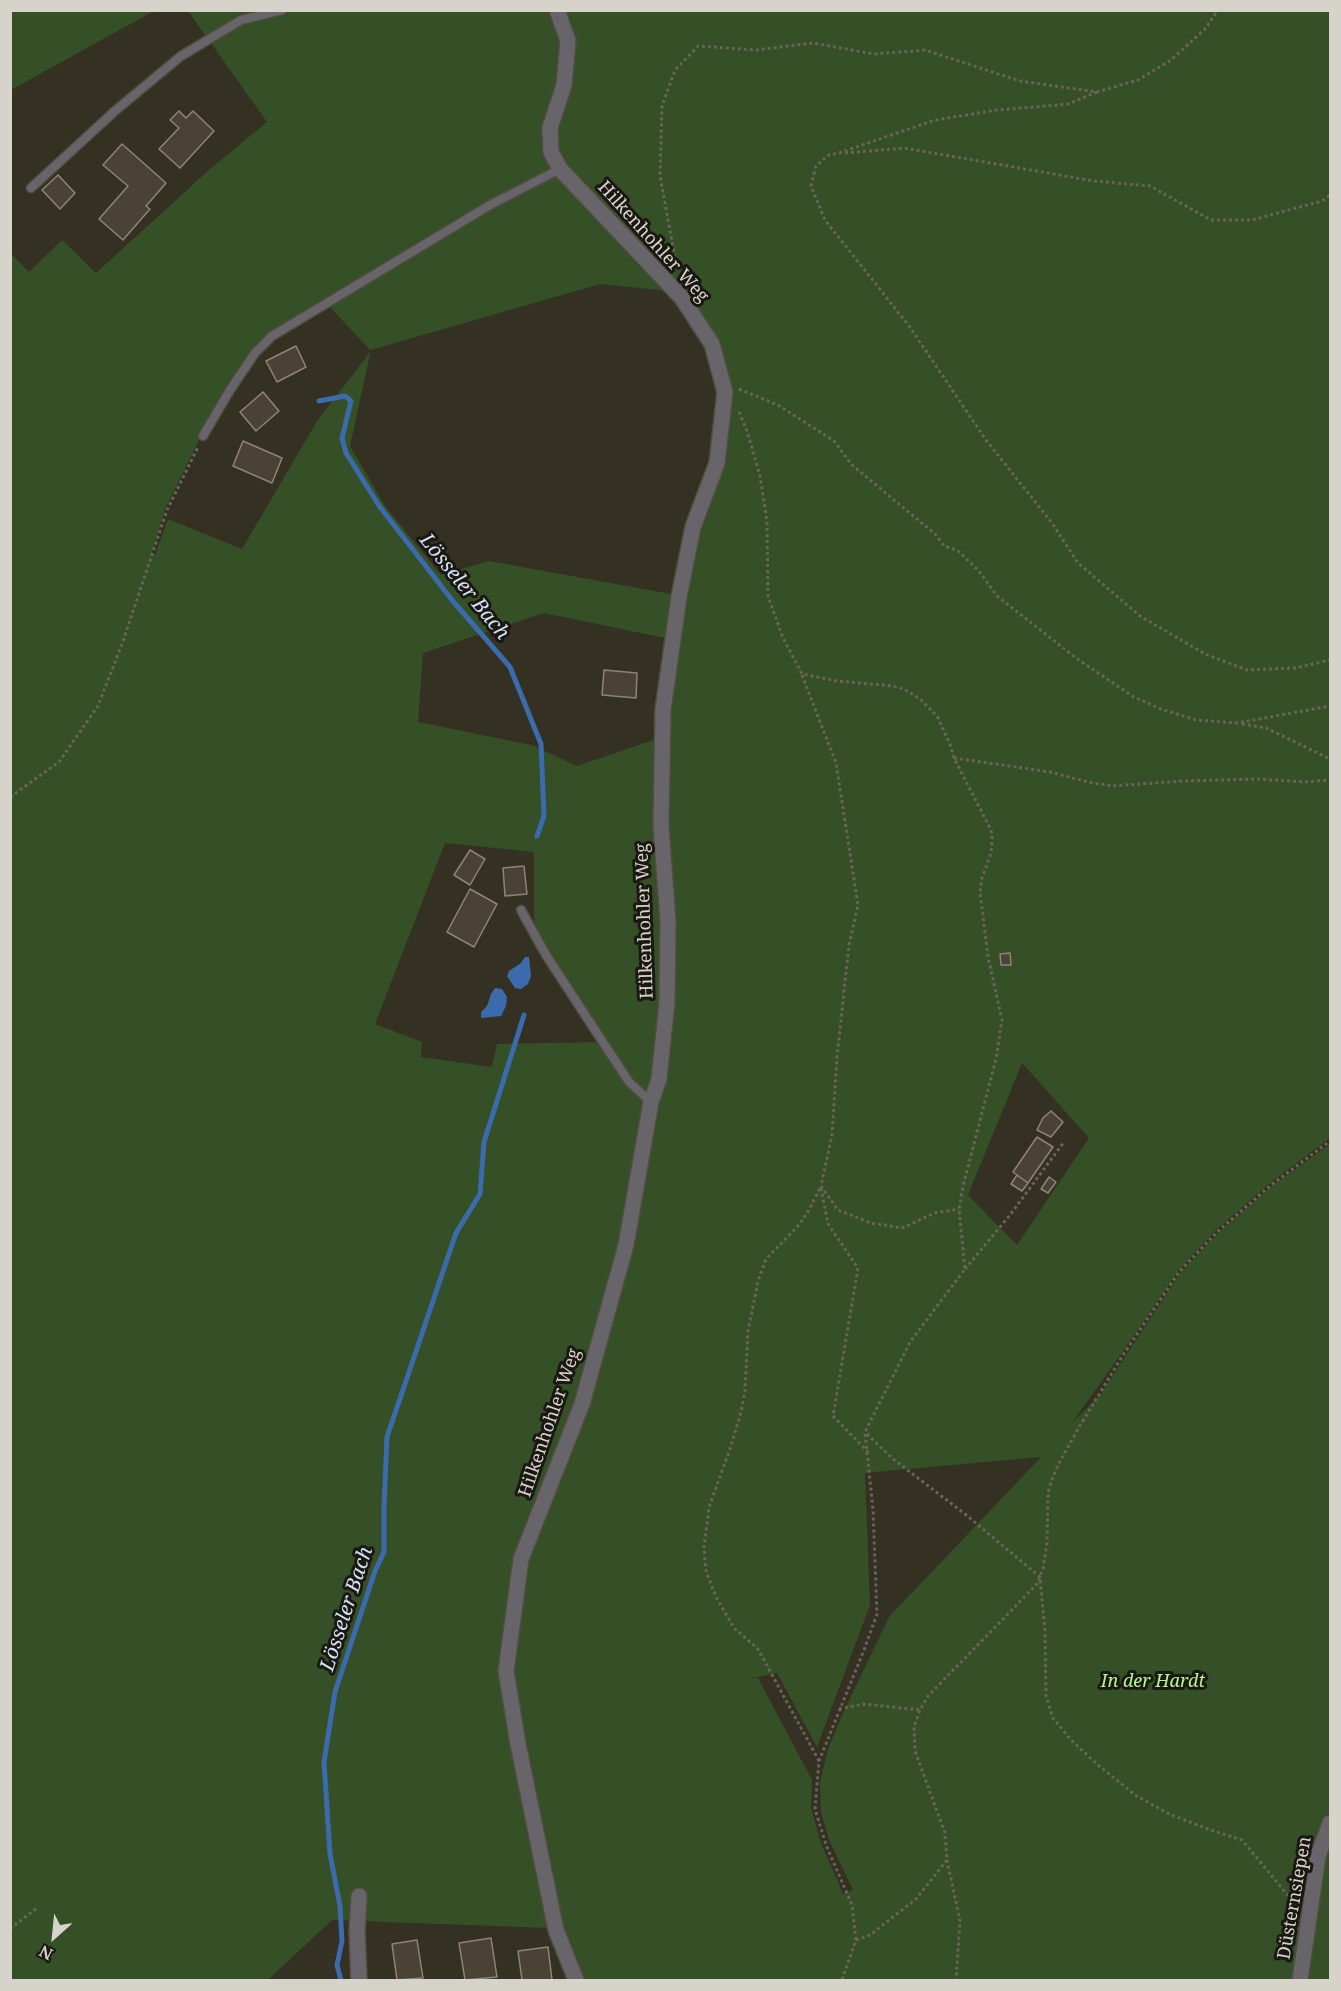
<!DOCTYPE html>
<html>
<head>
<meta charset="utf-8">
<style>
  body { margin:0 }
  #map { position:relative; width:1341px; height:1991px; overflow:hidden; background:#343022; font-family:"Noto Serif",serif }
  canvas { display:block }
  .frame { position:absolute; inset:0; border:12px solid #d6d3ca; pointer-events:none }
  .north { position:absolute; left:24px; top:1907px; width:60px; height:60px; -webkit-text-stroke:4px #1a1812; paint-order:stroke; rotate:207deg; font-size:16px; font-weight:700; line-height:24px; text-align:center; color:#d6d3ca }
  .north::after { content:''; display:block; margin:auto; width:21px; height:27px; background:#d6d3ca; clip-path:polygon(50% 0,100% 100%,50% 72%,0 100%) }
</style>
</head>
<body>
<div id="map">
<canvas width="1341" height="1991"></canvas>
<div class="frame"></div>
<div class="north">N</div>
</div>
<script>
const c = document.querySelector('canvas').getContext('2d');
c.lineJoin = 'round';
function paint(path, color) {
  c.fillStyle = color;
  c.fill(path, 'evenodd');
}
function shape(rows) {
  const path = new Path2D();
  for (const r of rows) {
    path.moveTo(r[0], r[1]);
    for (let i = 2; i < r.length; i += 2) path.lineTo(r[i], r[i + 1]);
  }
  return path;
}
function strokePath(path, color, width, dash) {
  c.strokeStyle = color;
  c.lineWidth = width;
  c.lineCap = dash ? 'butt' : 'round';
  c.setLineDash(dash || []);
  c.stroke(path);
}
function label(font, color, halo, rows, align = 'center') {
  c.font = font + ' "Noto Serif",serif';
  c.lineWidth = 6;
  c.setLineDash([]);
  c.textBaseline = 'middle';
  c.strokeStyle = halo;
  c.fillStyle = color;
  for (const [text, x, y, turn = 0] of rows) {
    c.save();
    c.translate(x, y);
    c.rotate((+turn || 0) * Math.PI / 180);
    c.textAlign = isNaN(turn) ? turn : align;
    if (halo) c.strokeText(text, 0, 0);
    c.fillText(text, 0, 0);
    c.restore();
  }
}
paint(shape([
  [11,10,154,10,154,11,11,90],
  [188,11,1330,11,1330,1138,1270,1183,1215,1231,1179,1270,1122,1353,1071,1424,1100,1395,1180,1273,1218,1233,1272,1186,1330,1144,1330,1980,583,1980,561,1927,544,1857,510,1671,526,1559,585,1406,630,1246,661,1080,670,1001,671,921,664,824,667,710,682,598,696,526,720,465,729,394,715,344,680,292,600,284,371,350,350,446,385,506,441,575,489,561,677,595,670,639,544,613,423,653,418,722,532,745,577,766,659,738,658,828,665,920,665,1001,656,1078,649,1096,633,1081,548,954,534,921,534,852,445,843,375,1024,422,1042,421,1057,492,1067,497,1044,599,1042,628,1084,648,1102,622,1246,576,1403,515,1558,501,1671,548,1928,332,1920,268,1980,11,1980,10,253,29,272,62,240,96,273,210,169,267,122],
  [514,189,517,194,388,272,327,304,371,351,317,421,242,549,168,519,155,555,152,552,165,509,201,436,228,390,254,353,271,336,313,308],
  [1022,1063,1089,1138,1017,1245,968,1195],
  [1041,1457,889,1617,843,1713,828,1749,820,1782,821,1812,829,1840,853,1890,843,1894,820,1840,811,1807,812,1780,758,1678,745,1680,777,1673,817,1747,870,1605,865,1473]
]), '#354f26');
paint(shape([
  [525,957,529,957,531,976,528,984,521,989,515,988,507,976,509,971,521,963],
  [495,988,502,989,507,997,506,1006,501,1016,481,1018,481,1012,487,1006,491,994]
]), '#3b6bad');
strokePath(shape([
  [319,401,345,396,351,401,342,438,346,453,380,507,452,600,510,667,541,744,544,816,537,836],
  [341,1980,337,1965,342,1941,340,1906,330,1854,324,1762,335,1692,375,1571,384,1552,384,1506,387,1437,456,1233,480,1194,484,1142,524,1015]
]), '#3b6bad', 5);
const building = shape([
  [179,111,186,118,193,111,214,131,180,168,159,149,179,128,170,120,179,111],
  [122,144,166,183,146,206,150,209,123,240,99,219,128,186,103,165,122,144],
  [58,175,75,193,60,209,42,190,58,175],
  [296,346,306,367,277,382,266,361,296,346],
  [263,392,279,411,256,431,240,412,263,392],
  [243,441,282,458,272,483,233,466,243,441],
  [604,670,637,673,636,698,602,695,604,670],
  [470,850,485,859,470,885,454,875,470,850],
  [524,866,527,894,505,896,503,868,524,866],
  [470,889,497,904,474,947,447,932,470,889],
  [1010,953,1011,965,1001,965,1000,954,1010,953],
  [1051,1111,1063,1122,1051,1137,1037,1130,1043,1118,1051,1111],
  [1037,1137,1053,1147,1028,1183,1013,1172,1037,1137],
  [1017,1175,1028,1183,1022,1191,1011,1184,1017,1175],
  [1049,1177,1056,1182,1048,1193,1041,1189,1049,1177],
  [491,1938,497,1977,465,1980,459,1943,491,1938],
  [417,1940,423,1978,397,1980,392,1944,417,1940],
  [548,1947,552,1980,522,1980,518,1951,548,1947]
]);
paint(building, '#4b4236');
strokePath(building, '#8f8476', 1.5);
const service = shape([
  [31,188,116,110,181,56,241,20,282,10],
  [203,436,230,390,255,353,272,336,490,205,560,169],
  [521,910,546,955,629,1082,651,1102]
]);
const minor = shape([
  [557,10,568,41,564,85,550,128,551,152,560,169,682,298,712,344,725,392,717,463,693,527,679,597,663,710,661,826,668,921,667,1002,659,1079,651,1102,626,1245,582,1404,521,1559,506,1671,518,1744,556,1930,576,1980],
  [359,1896,357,1932,359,1980],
  [1300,1980,1318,1856,1330,1823]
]);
strokePath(service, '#514d40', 11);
strokePath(minor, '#514d40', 18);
strokePath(shape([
  [1097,92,1068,104,997,110,935,120,839,153,829,155,816,166,811,186,825,220,909,326,986,440,1052,523,1078,563,1140,616,1205,654,1247,670,1295,668,1330,660],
  [845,153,904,148,1094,181,1150,186,1211,220,1252,220,1322,201,1330,195],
  [677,269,660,176,662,106,675,70,698,46,756,50,813,43,874,54,925,50,1020,81,1097,92,1138,80,1171,60,1205,29,1218,10],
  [739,389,778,405,834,441,852,465,935,534,944,546,957,550,978,570,997,596,1076,658,1134,697,1161,709,1196,720,1237,723,1330,706],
  [739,412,747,431,760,476,767,521,768,596,783,638,802,674,837,681,892,686,904,689,920,699,937,716,950,744,954,758,991,830,992,838,991,853,982,878,980,892,988,957,1002,1020,996,1059,963,1186,959,1209,965,1269,910,1342,865,1432,873,1510,877,1614,864,1650,819,1761,815,1809,826,1845,852,1905,856,1940,842,1980],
  [802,675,836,763,858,905,849,945,837,1057,832,1135,821,1186,838,1210,871,1223,902,1228,935,1213,959,1209],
  [1242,724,1266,728,1330,759],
  [954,758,1050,772,1088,782,1112,786,1184,781,1258,779,1305,782,1330,780],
  [10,797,59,762,98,706,122,644,167,510,198,447],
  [821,1188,828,1224,858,1268,833,1416,868,1452],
  [965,1269,1010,1215,1064,1142],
  [867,1434,893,1459,965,1514,1040,1577,1045,1632,1046,1696,1053,1718,1071,1740,1098,1765,1135,1795,1169,1814,1208,1829,1242,1840,1295,1904],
  [839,1709,864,1704,920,1710],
  [819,1761,758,1649,734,1628,716,1597,706,1571,704,1547,709,1507,731,1446,741,1412,745,1391,748,1331,758,1281,766,1259,799,1225,809,1210,821,1186],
  [947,1860,960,1921,956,1980],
  [10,1929,38,1907],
  [856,1940,870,1935,916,1899,947,1860,945,1833,915,1751,914,1726,920,1710,928,1696,1037,1584,1043,1569,1047,1543,1048,1493,1051,1482,1058,1465,1078,1429,1123,1355,1179,1272,1217,1232,1271,1185,1330,1141]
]), '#686558', 3, [3, 3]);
strokePath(service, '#67646a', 8);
strokePath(minor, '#67646a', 15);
label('18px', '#d6d3ca', '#1a1812', [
  ["Hilkenhohler Weg",653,242,48],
  ["Hilkenhohler Weg",645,921,-92],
  ["Hilkenhohler Weg",550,1423,-71],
  ["Düsternsiepen",1295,1898,-80]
]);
label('italic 18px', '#b6f791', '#1a1812', [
  ["In der Hardt",1153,1682]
]);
label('italic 20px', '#d4e1f4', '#1a1812', [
  ["Lösseler Bach",464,587,51],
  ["Lösseler Bach",347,1609,-72]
]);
</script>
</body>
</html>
